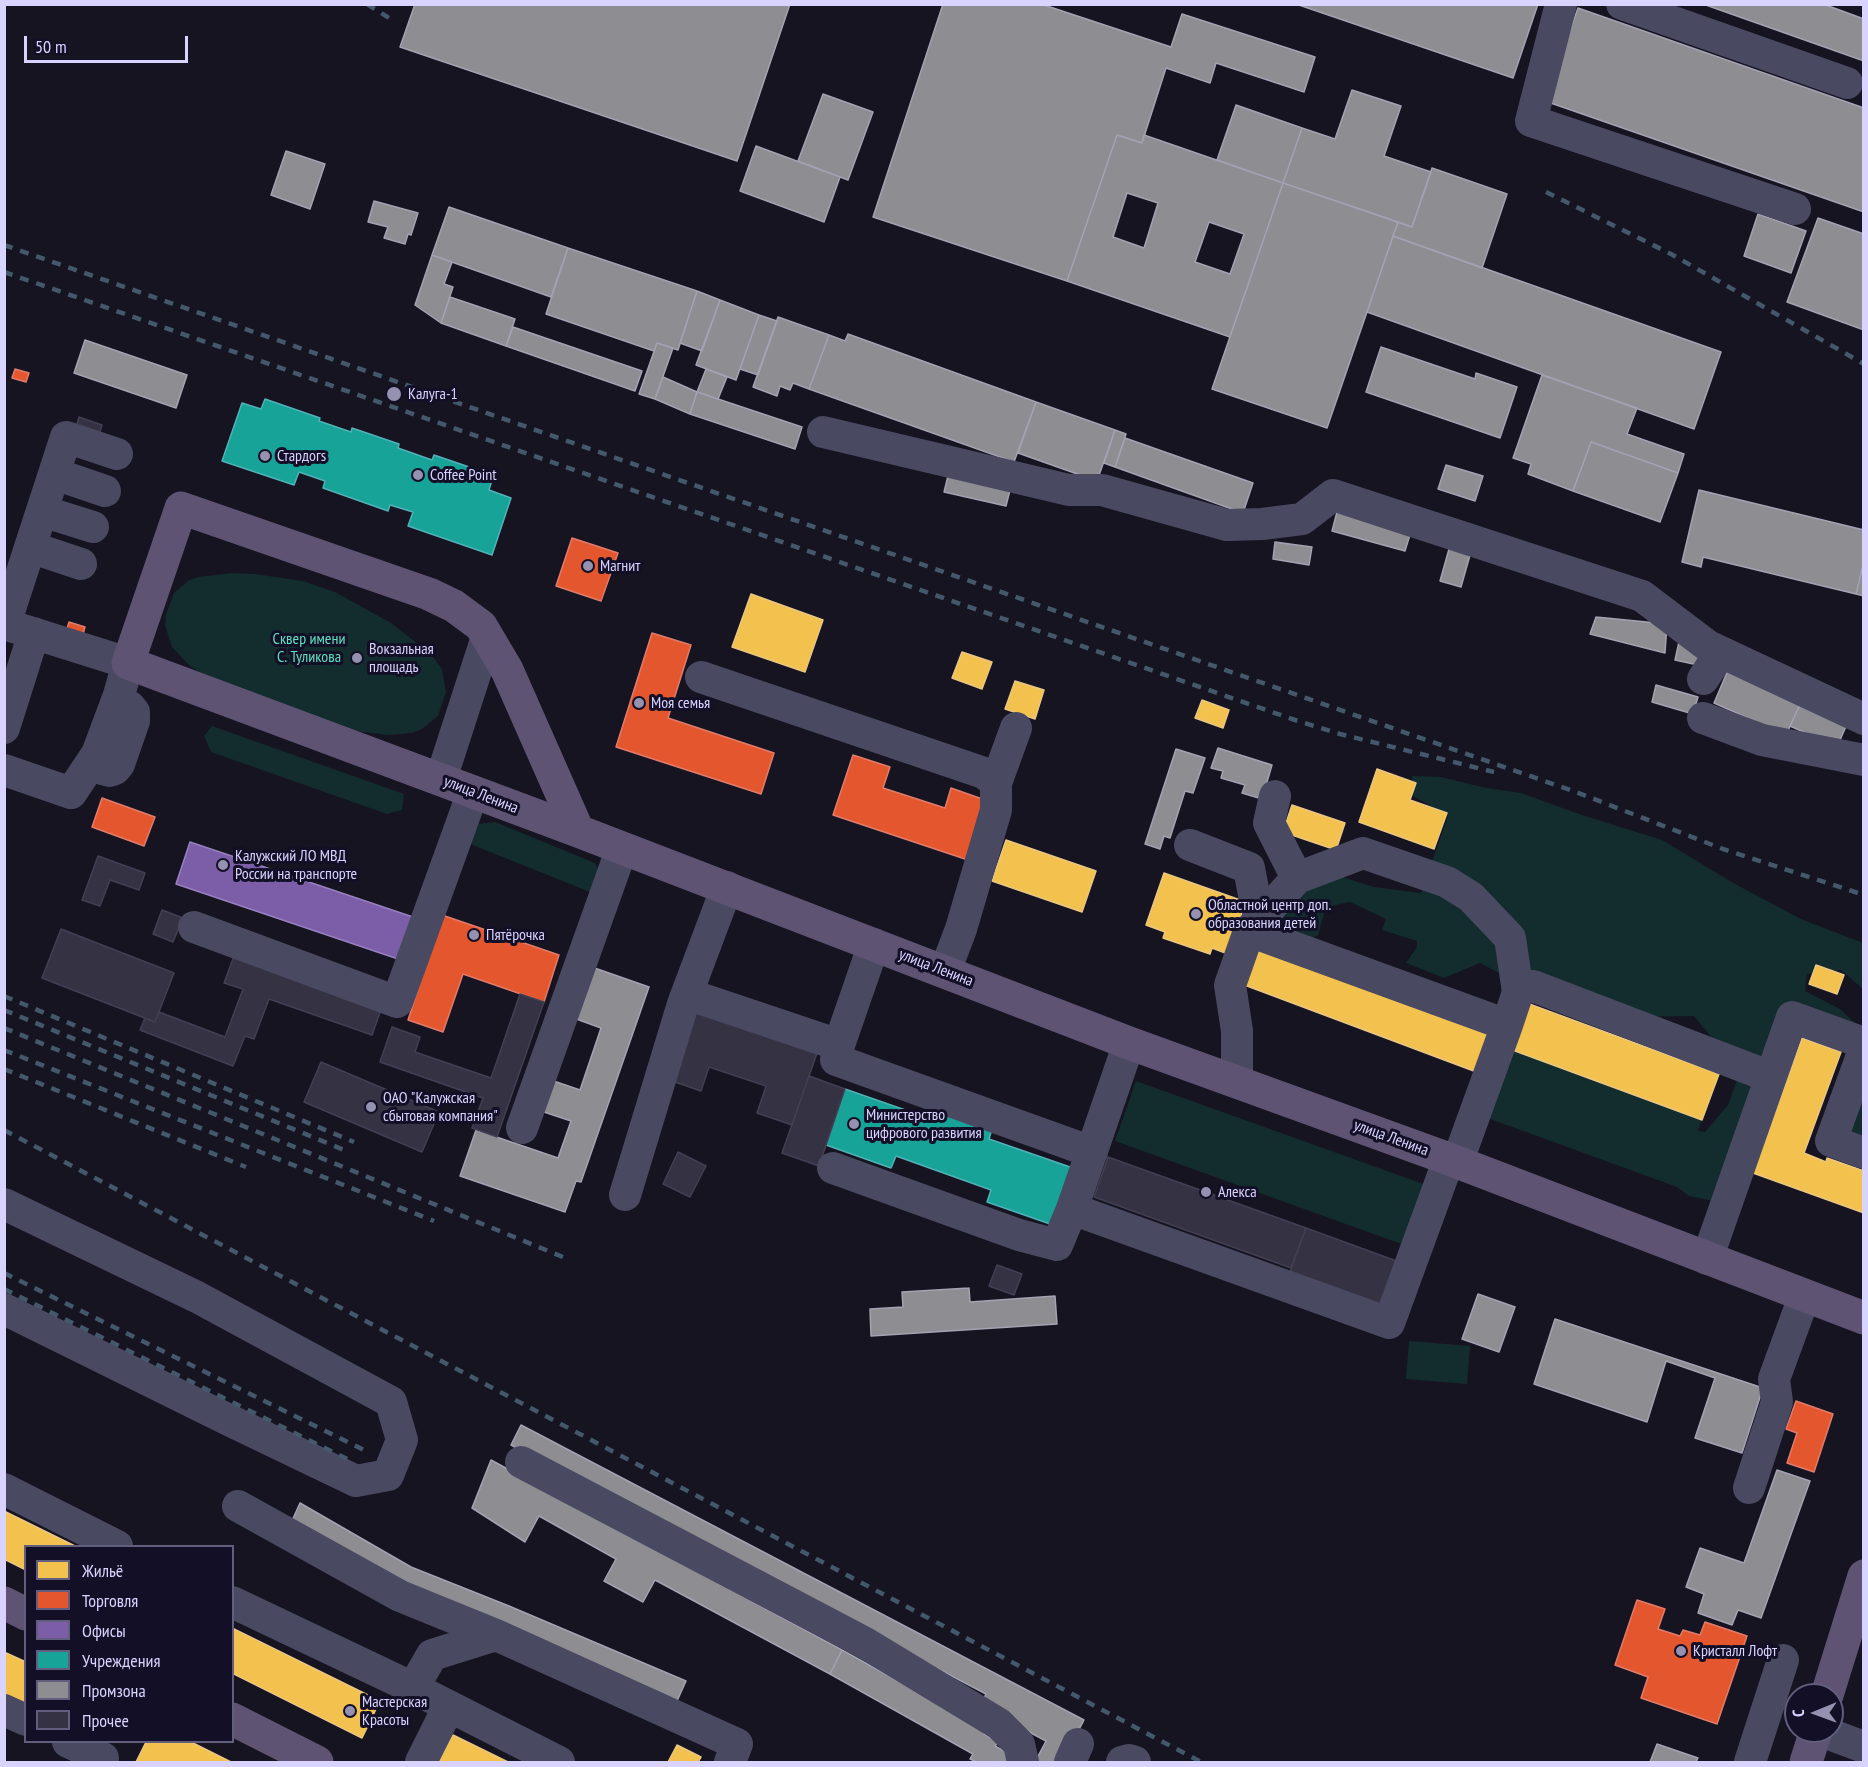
<!DOCTYPE html>
<html>
<head>
<meta charset="utf-8">
<style>
  body { margin:0 }
  #map { position:relative; width:1868px; height:1767px; overflow:hidden; background:#161421; font-family:"PT Sans Narrow",sans-serif }
  canvas { display:block }
  .frame { position:absolute; inset:0; border:6px solid #d9d4ff; pointer-events:none }
  .legend { position:absolute; left:24px; top:1545px; width:210px; height:198px; box-sizing:border-box; background:#130f26; border:2px solid #625e7d; margin:0; padding:8px 10px; list-style:none; font-size:18px; color:#d9d4ff }
  .legend li { display:flex; align-items:center; gap:12px; height:30px }
  .legend b { width:30px; border:2px solid #625e7d }
  .north { position:absolute; left:1784px; top:1683px; width:60px; height:60px; box-sizing:border-box; background:#130f26; border:2px solid #625e7d; border-radius:50%; rotate:269deg; font-size:16px; font-weight:700; line-height:24px; text-align:center; color:#d9d4ff }
  .north::after { content:''; display:block; margin:auto; width:21px; height:27px; background:#9591b1; clip-path:polygon(50% 0,100% 100%,50% 72%,0 100%) }
  .scale { position:absolute; left:24px; top:36px; width:164px; height:27px; box-sizing:border-box; border:3px solid #d9d4ff; border-top:0; padding-left:8px; font-size:18px; line-height:21px; white-space:nowrap; color:#d9d4ff; -webkit-text-stroke:4px #130f26; paint-order:stroke }
</style>
</head>
<body>
<div id="map">
<canvas width="1868" height="1767"></canvas>
<div class="frame"></div>
<ul class="legend">
<li><b style="height:16px;background:#f2c14e"></b>Жильё</li>
<li><b style="height:16px;background:#e4572e"></b>Торговля</li>
<li><b style="height:16px;background:#7b5ea7"></b>Офисы</li>
<li><b style="height:16px;background:#17a398"></b>Учреждения</li>
<li><b style="height:16px;background:#8d8d92"></b>Промзона</li>
<li><b style="height:16px;background:#343243"></b>Прочее</li>
</ul>
<div class="north">С</div>
<div class="scale">50 m</div>
</div>
<script>
const c = document.querySelector('canvas').getContext('2d');
c.lineJoin = 'round';
function paint(path, color) {
  c.fillStyle = color;
  c.fill(path, 'evenodd');
}
function shape(rows) {
  const path = new Path2D();
  for (const r of rows) {
    path.moveTo(r[0], r[1]);
    for (let i = 2; i < r.length; i += 2) path.lineTo(r[i], r[i + 1]);
  }
  return path;
}
function strokePath(path, color, width, dash) {
  c.strokeStyle = color;
  c.lineWidth = width;
  c.lineCap = dash ? 'butt' : 'round';
  c.setLineDash(dash || []);
  c.stroke(path);
}
function label(font, color, halo, rows, align = 'center') {
  c.font = font + ' "PT Sans Narrow",sans-serif';
  c.lineWidth = 6;
  c.setLineDash([]);
  c.textBaseline = 'middle';
  c.strokeStyle = halo;
  c.fillStyle = color;
  for (const [text, x, y, turn = 0] of rows) {
    c.save();
    c.translate(x, y);
    c.rotate((+turn || 0) * Math.PI / 180);
    c.textAlign = isNaN(turn) ? turn : align;
    if (halo) c.strokeText(text, 0, 0);
    c.fillText(text, 0, 0);
    c.restore();
  }
}
paint(shape([
  [232,573,255,574,303,581,335,592,391,623,430,653,442,669,446,692,438,716,422,729,412,733,388,735,355,731,202,674,189,665,172,647,165,625,166,614,174,593,188,581,198,577],
  [212,726,404,794,402,810,387,814,211,752,204,736],
  [1412,776,1441,777,1486,788,1521,793,1579,814,1662,840,1735,884,1801,919,1863,943,1863,989,1841,970,1807,974,1805,991,1840,1009,1859,1027,1801,1012,1718,1202,1689,1196,1677,1187,1482,1116,1507,1048,1702,1120,1698,1131,1705,1132,1728,1105,1747,1053,1718,1045,1694,1016,1639,1017,1520,984,1480,963,1444,978,1406,963,1417,947,1417,941,1382,930,1386,919,1350,902,1326,907,1318,935,1303,944,1278,923,1292,898,1312,882,1342,877,1374,887,1421,893,1448,816,1413,796],
  [495,822,595,863,601,876,595,894,470,844,478,824],
  [1136,1081,1429,1186,1407,1246,1115,1141],
  [1863,1084,1863,1141,1846,1134],
  [1409,1341,1470,1346,1467,1384,1406,1379]
]), '#132c2d');
const homes = shape([
  [751,594,823,620,805,672,732,647,751,594],
  [962,652,992,662,982,689,952,678,962,652],
  [1015,681,1044,690,1035,719,1005,709,1015,681],
  [1202,700,1229,710,1223,728,1195,718,1202,700],
  [1377,769,1416,783,1410,800,1447,813,1434,849,1359,822,1377,769],
  [1292,805,1345,823,1336,850,1283,832,1292,805],
  [1006,840,1096,871,1082,912,992,881,1006,840],
  [1164,873,1246,902,1228,954,1212,948,1210,954,1163,938,1165,932,1146,925,1164,873],
  [1252,947,1493,1036,1479,1073,1239,983,1252,947],
  [1816,965,1844,975,1837,994,1809,984,1816,965],
  [1524,1002,1719,1074,1702,1120,1507,1048,1524,1002],
  [1802,1038,1841,1052,1804,1153,1826,1162,1827,1158,1864,1171,1864,1213,1753,1173,1802,1038],
  [4,1511,75,1546,26,1546,26,1570,4,1559,4,1511],
  [232,1628,380,1701,362,1738,232,1673,232,1628],
  [4,1652,26,1662,26,1709,4,1699,4,1652],
  [453,1735,508,1762,438,1762,453,1735],
  [146,1742,191,1742,231,1762,136,1762,146,1742],
  [677,1745,701,1757,698,1762,668,1762,677,1745]
]);
paint(homes, '#f2c14e');
strokePath(homes, '#eac783', 1.5);
const shops = shape([
  [15,369,29,373,26,382,12,378,15,369],
  [572,538,618,553,601,601,556,586,572,538],
  [69,622,85,627,82,638,66,632,69,622],
  [652,633,691,645,668,718,774,753,761,794,616,747,652,633],
  [853,755,890,767,883,788,945,808,951,788,988,801,968,860,833,815,853,755],
  [102,798,155,817,144,846,92,827,102,798],
  [442,915,559,955,544,1002,463,974,443,1032,408,1020,442,915],
  [1796,1401,1833,1414,1814,1472,1787,1463,1797,1433,1786,1429,1796,1401],
  [1637,1600,1665,1609,1658,1629,1680,1636,1683,1630,1700,1635,1705,1622,1747,1636,1717,1724,1641,1698,1648,1677,1615,1665,1637,1600]
]);
paint(shops, '#e4572e');
strokePath(shops, '#e17c6d', 1.5);
const offices = shape([
  [190,842,413,917,398,959,176,884,190,842]
]);
paint(offices, '#7b5ea7');
strokePath(offices, '#9781c1', 1.5);
const public = shape([
  [265,399,320,418,319,421,351,432,352,428,399,444,398,448,432,460,434,455,478,470,476,475,492,480,489,490,511,498,492,555,408,526,413,512,390,505,388,511,323,488,325,481,299,472,294,485,222,461,242,403,261,409,265,399],
  [845,1089,934,1120,937,1110,992,1129,989,1139,1073,1168,1053,1225,987,1202,991,1190,896,1156,891,1168,826,1145,845,1089]
]);
paint(public, '#17a398');
strokePath(public, '#51b2b7', 1.5);
const industry = shape([
  [415,4,790,4,737,161,400,47,415,4],
  [943,4,1041,4,1171,47,1182,14,1315,57,1304,92,1216,63,1210,83,1166,68,1142,143,1117,135,1067,281,873,217,943,4],
  [1296,4,1538,4,1513,78,1296,4],
  [1703,4,1823,4,1864,19,1864,61,1703,4],
  [1578,8,1864,108,1864,212,1545,101,1578,8],
  [1352,90,1401,106,1384,156,1431,172,1412,227,1283,183,1302,128,1335,139,1352,90],
  [823,94,873,112,848,180,798,161,823,94],
  [1236,105,1302,128,1283,183,1217,160,1236,105],
  [1117,135,1142,143,1144,135,1283,183,1230,337,1067,281,1117,135],
  [1127,193,1158,203,1144,248,1113,237,1127,193],
  [1209,222,1244,234,1230,274,1195,262,1209,222],
  [756,146,840,177,824,222,740,191,756,146],
  [286,151,325,164,310,209,271,195,286,151],
  [1432,168,1507,194,1482,268,1393,236,1398,222,1412,227,1432,168],
  [1283,183,1398,222,1327,428,1212,389,1283,183],
  [374,201,418,213,411,235,408,234,405,244,384,238,388,227,368,222,374,201],
  [449,207,568,248,551,297,432,255,449,207],
  [1758,214,1806,231,1791,273,1744,256,1758,214],
  [1818,218,1864,234,1864,330,1787,302,1818,218],
  [1393,236,1721,352,1694,429,1367,312,1393,236],
  [568,248,697,291,678,350,657,343,654,351,546,314,568,248],
  [432,255,452,262,444,284,453,287,441,323,415,305,432,255],
  [697,291,720,300,702,351,680,343,697,291],
  [450,297,515,319,506,346,441,323,450,297],
  [720,300,759,315,736,380,696,365,720,300],
  [759,315,777,321,758,375,740,369,759,315],
  [778,317,829,335,809,389,793,383,790,390,780,386,777,396,753,387,778,317],
  [513,327,642,371,635,391,506,346,513,327],
  [848,334,1036,402,1014,462,809,389,829,335,845,341,848,334],
  [85,340,187,375,176,408,74,373,85,340],
  [657,343,673,348,655,399,639,394,657,343],
  [1381,347,1475,379,1476,373,1517,387,1500,438,1366,392,1381,347],
  [706,369,727,377,718,399,697,392,706,369],
  [1542,375,1637,408,1627,434,1684,454,1678,473,1591,442,1573,491,1528,474,1531,464,1513,458,1542,375],
  [663,377,697,392,690,414,655,399,663,377],
  [697,392,802,427,795,449,690,414,697,392],
  [1036,402,1115,430,1097,481,1018,453,1036,402],
  [1115,430,1126,434,1115,467,1104,463,1115,430],
  [1125,438,1253,483,1243,513,1115,467,1125,438],
  [1591,442,1678,473,1660,522,1573,491,1591,442],
  [1446,465,1483,476,1475,501,1438,489,1446,465],
  [949,472,1011,486,1006,506,944,492,949,472],
  [1699,490,1864,530,1864,561,1856,594,1703,557,1701,567,1682,562,1699,490],
  [1338,508,1412,528,1405,551,1332,531,1338,508],
  [1275,542,1312,547,1309,565,1273,559,1275,542],
  [1451,542,1472,548,1461,587,1440,581,1451,542],
  [1864,561,1864,596,1856,594,1864,561],
  [1596,617,1667,624,1665,653,1590,634,1596,617],
  [1679,642,1702,647,1698,665,1675,660,1679,642],
  [1731,663,1804,696,1786,735,1714,703,1731,663],
  [1656,685,1698,697,1693,714,1652,702,1656,685],
  [1804,696,1850,717,1837,747,1790,726,1804,696],
  [1218,748,1272,765,1262,799,1242,793,1245,785,1221,778,1223,771,1211,768,1218,748],
  [1176,749,1205,758,1193,793,1185,791,1170,838,1164,836,1160,849,1145,844,1176,749],
  [586,965,649,987,581,1182,576,1181,565,1212,460,1176,476,1130,558,1158,571,1121,532,1108,542,1077,580,1090,601,1028,568,1016,586,965],
  [969,1288,970,1302,1055,1296,1057,1324,871,1336,870,1309,903,1307,902,1292,969,1288],
  [1478,1294,1515,1307,1499,1352,1462,1339,1478,1294],
  [1555,1319,1763,1388,1742,1453,1695,1438,1715,1378,1666,1361,1647,1422,1534,1384,1555,1319],
  [521,1425,1084,1720,1062,1762,1035,1762,1046,1741,980,1706,986,1694,511,1445,521,1425],
  [491,1460,842,1650,830,1674,655,1580,643,1602,604,1581,616,1559,539,1516,525,1542,472,1508,491,1460],
  [1777,1470,1810,1481,1761,1618,1738,1610,1732,1625,1698,1613,1704,1594,1686,1587,1700,1548,1744,1563,1777,1470],
  [300,1503,411,1567,509,1606,686,1681,677,1701,401,1586,291,1523,300,1503],
  [842,1650,987,1730,984,1734,998,1742,995,1746,1013,1756,1010,1762,977,1762,970,1759,973,1754,830,1674,842,1650],
  [1657,1744,1698,1758,1696,1762,1650,1762,1657,1744]
]);
paint(industry, '#8d8d92');
strokePath(industry, '#a4a2b3', 1.5);
const building = shape([
  [79,417,102,425,99,435,76,427,79,417],
  [98,856,145,873,139,890,110,880,100,906,82,900,98,856],
  [162,910,183,918,173,942,153,934,162,910],
  [61,929,174,973,155,1022,42,978,61,929],
  [234,956,382,1007,372,1035,269,999,254,1039,245,1036,233,1066,140,1030,145,1018,155,1022,159,1012,225,1037,243,989,224,983,234,956],
  [520,994,544,1002,497,1137,472,1128,483,1098,380,1062,392,1027,420,1037,415,1052,491,1078,520,994],
  [693,1010,817,1053,792,1125,757,1113,766,1086,709,1067,701,1091,669,1080,693,1010],
  [321,1062,439,1112,422,1152,304,1102,321,1062],
  [809,1076,845,1089,819,1166,782,1153,809,1076],
  [678,1152,706,1166,690,1197,663,1184,678,1152],
  [1108,1157,1306,1228,1291,1268,1094,1197,1108,1157],
  [1306,1228,1402,1263,1385,1309,1289,1275,1306,1228],
  [997,1265,1022,1274,1014,1295,989,1286,997,1265]
]);
paint(building, '#343243');
strokePath(building, '#433f54', 1.5);
strokePath(shape([
  [1561,4,1531,121,1795,209],
  [1622,4,1847,83],
  [823,432,1069,490,1102,490,1227,525,1262,524,1302,519,1333,495,1642,596,1708,646,1864,719],
  [55,474,105,491],
  [42,511,93,527],
  [30,547,81,564],
  [4,624,128,663,119,695,97,754,97,763,102,769,110,771,115,769,119,764,134,721,134,712,130,707,123,703,119,695],
  [5,624,66,437,117,454],
  [701,677,984,773,996,783,996,810,961,929,945,971],
  [1703,679,1721,652],
  [1703,718,1762,740,1864,760],
  [4,728,34,633],
  [4,770,71,793,97,754],
  [441,779,487,637],
  [996,783,1016,728],
  [1275,796,1269,823,1297,878],
  [1190,845,1249,868,1255,900,1260,919],
  [194,927,397,1002,473,792],
  [874,944,839,1045,836,1060,1092,1152],
  [1518,992,1533,986,1771,1077],
  [687,994,839,1045],
  [1129,1043,1072,1209,1389,1323,1449,1159],
  [1864,1050,1831,1141,1864,1153],
  [1237,1082,1237,1031,1230,985,1249,931],
  [522,1128,622,848],
  [1457,1163,1507,1025,1518,992,1510,938,1471,897,1447,882,1363,853,1297,878,1249,931,1507,1025],
  [833,1168,1019,1235,1057,1245,1072,1209],
  [625,1195,683,1004,727,887],
  [4,1204,197,1297,391,1402,402,1440,388,1475,356,1481,229,1420,4,1309],
  [1707,1259,1792,1017,1864,1043],
  [521,1462,865,1643,999,1724,1019,1744,1023,1762],
  [1749,1488,1777,1402,1774,1379,1804,1297],
  [4,1489,117,1546],
  [238,1506,400,1596,496,1635],
  [232,1602,413,1688,559,1762],
  [413,1688,432,1655,496,1635,737,1744,730,1762],
  [4,1710,26,1720],
  [1821,1731,1864,1747],
  [68,1742,103,1758,102,1762],
  [421,1762,449,1706],
  [1070,1762,1078,1744],
  [1122,1762,1129,1760,1135,1762],
  [1750,1762,1783,1660]
]), '#4a4962', 32);
strokePath(shape([
  [578,831,507,670,481,626,454,606,429,594,181,508,128,663,578,831,1129,1043,1449,1159,1864,1318],
  [4,1603,26,1614],
  [1827,1695,1864,1576],
  [232,1719,317,1762],
  [1806,1762,1816,1731]
]), '#5e5373', 33);
strokePath(shape([
  [367,4,389,18],
  [1546,192,1671,254,1864,364],
  [4,245,1576,792,1723,849,1864,895],
  [4,272,1295,720,1340,734,1494,772],
  [4,996,354,1142],
  [4,1010,349,1152],
  [4,1028,563,1257],
  [4,1050,434,1221],
  [4,1069,246,1167],
  [4,1130,1201,1762],
  [4,1273,370,1453],
  [4,1289,349,1460]
]), '#43596b', 4.5, [9, 8]);
for (const [x, y, r, color] of [
  [394,394,8,"#9591b1"],
  [265,456,6,"#9591b1"],
  [418,475,6,"#9591b1"],
  [588,566,6,"#9591b1"],
  [357,658,6,"#9591b1"],
  [639,703,6,"#9591b1"],
  [223,865,6,"#9591b1"],
  [1196,914,6,"#9591b1"],
  [474,935,6,"#9591b1"],
  [371,1107,6,"#9591b1"],
  [854,1124,6,"#9591b1"],
  [1206,1192,6,"#9591b1"],
  [1681,1651,6,"#9591b1"],
  [350,1711,6,"#9591b1"]
]) {
  const dot = new Path2D();
  dot.arc(x, y, r, 0, 2 * Math.PI);
  c.fillStyle = color;
  c.fill(dot);
  strokePath(dot, '#130f26', 2);
}
label('16px', '#d9d4ff', '#130f26', [
  ["Калуга-1",408,394],
  ["Стардогs",277,456],
  ["Coffee Point",430,475],
  ["Магнит",600,566],
  ["Вокзальная",369,649],
  ["площадь",369,667],
  ["Моя семья",651,703],
  ["Калужский ЛО МВД",235,856],
  ["России на транспорте",235,874],
  ["Областной центр доп.",1208,905],
  ["образования детей",1208,923],
  ["Пятёрочка",486,935],
  ["ОАО \"Калужская",383,1098],
  ["сбытовая компания\"",383,1116],
  ["Министерство",866,1115],
  ["цифрового развития",866,1133],
  ["Алекса",1218,1192],
  ["Кристалл Лофт",1693,1651],
  ["Мастерская",362,1702],
  ["Красоты",362,1720]
], 'left');
label('16px', '#5fe0c0', '#130f26', [
  ["Сквер имени",309,639],
  ["С. Туликова",309,657]
]);
label('16px', '#d9d4ff', '#130f26', [
  ["улица Ленина",481,795,21],
  ["улица Ленина",936,968,21],
  ["улица Ленина",1391,1138,20]
]);
</script>
</body>
</html>
